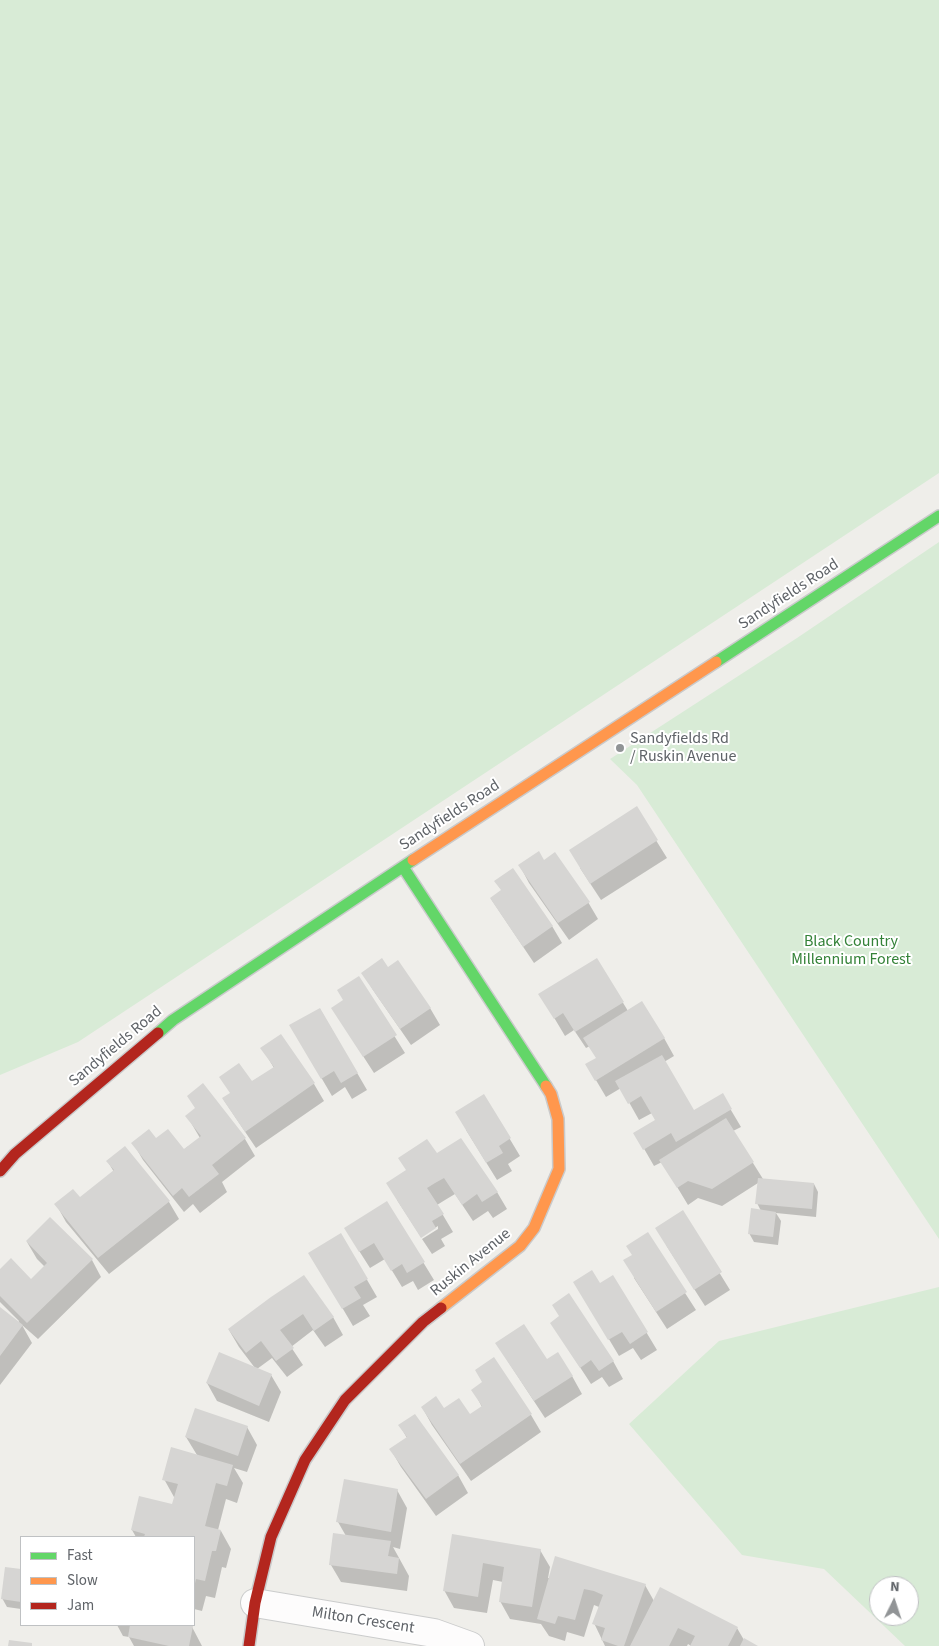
<!DOCTYPE html>
<html>
<head>
<meta charset="utf-8">
<style>
  body { margin:0 }
  #map { position:relative; width:939px; height:1646px; overflow:hidden; background:#efeeea; font-family:"Source Sans 3",sans-serif }
  canvas { display:block }
  .legend { position:absolute; left:20px; top:1536px; width:175px; height:90px; box-sizing:border-box; background:#fff; border:1px solid #bfc1c3; margin:0; padding:6px 9px; list-style:none; font-size:15px; color:#5f6368 }
  .legend li { display:flex; align-items:center; gap:10px; height:25px }
  .legend b { width:25px; border:1px solid #bfc1c3 }
  .north { position:absolute; left:869px; top:1576px; width:50px; height:50px; box-sizing:border-box; background:#fff; border:1px solid #bfc1c3; border-radius:50%; rotate:4deg; font-size:14px; font-weight:700; line-height:20px; text-align:center; color:#5f6368 }
  .north::after { content:''; display:block; margin:auto; width:18px; height:22px; background:#919496; clip-path:polygon(50% 0,100% 100%,50% 72%,0 100%) }
</style>
</head>
<body>
<div id="map">
<canvas width="939" height="1646"></canvas>
<ul class="legend">
<li><b style="height:6px;background:#63d668"></b>Fast</li>
<li><b style="height:6px;background:#ff974d"></b>Slow</li>
<li><b style="height:6px;background:#b3261e"></b>Jam</li>
</ul>
<div class="north">N</div>
</div>
<script>
const c = document.querySelector('canvas').getContext('2d');
c.lineJoin = 'round';
function paint(path, color) {
  c.fillStyle = color;
  c.fill(path, 'evenodd');
}
function shape(rows) {
  const path = new Path2D();
  for (const r of rows) {
    path.moveTo(r[0], r[1]);
    for (let i = 2; i < r.length; i += 2) path.lineTo(r[i], r[i + 1]);
  }
  return path;
}
function strokePath(path, color, width, dash) {
  c.strokeStyle = color;
  c.lineWidth = width;
  c.lineCap = dash ? 'butt' : 'round';
  c.setLineDash(dash || []);
  c.stroke(path);
}
function label(font, color, halo, rows, align = 'center') {
  c.font = font + ' "Source Sans 3",sans-serif';
  c.lineWidth = 4;
  c.setLineDash([]);
  c.textBaseline = 'middle';
  c.strokeStyle = halo;
  c.fillStyle = color;
  for (const [text, x, y, turn = 0] of rows) {
    c.save();
    c.translate(x, y);
    c.rotate((+turn || 0) * Math.PI / 180);
    c.textAlign = isNaN(turn) ? turn : align;
    if (halo) c.strokeText(text, 0, 0);
    c.fillText(text, 0, 0);
    c.restore();
  }
}
paint(shape([
  [0,0,939,0,939,473,78,1042,0,1075],
  [939,542,939,1239,637,785,610,759,797,638],
  [939,1287,939,1646,905,1646,824,1569,742,1555,629,1424,719,1341],
  [879,1586,909,1586,909,1616,879,1616]
]), '#d8ebd6');
paint(shape([
  [636,808,667,858,601,900,580,868],
  [544,861,588,902,598,919,569,940,529,883,520,866],
  [496,882,552,926,562,943,534,963,491,899,502,891],
  [597,960,628,1011,664,1038,674,1056,664,1062,694,1112,722,1095,741,1127,733,1131,763,1179,814,1184,818,1192,816,1217,776,1213,781,1221,778,1245,754,1242,749,1233,761,1211,757,1203,758,1183,722,1206,698,1198,688,1205,662,1162,654,1166,635,1133,656,1121,652,1113,639,1120,621,1088,606,1097,587,1065,597,1059,590,1046,586,1048,574,1030,565,1036,540,994],
  [388,969,430,1008,440,1025,411,1045,373,990,363,973],
  [358,978,405,1053,374,1073,343,1025,344,1001],
  [320,1009,367,1090,352,1099,345,1087,332,1096,291,1026],
  [262,1048,314,1084,324,1101,256,1148,223,1099,274,1068],
  [484,1096,520,1156,508,1164,512,1171,497,1180,466,1130],
  [196,1109,245,1139,255,1156,222,1182,227,1192,200,1213,193,1204,184,1212,143,1160,133,1143,156,1140,183,1150,200,1138,187,1116],
  [437,1155,497,1192,507,1209,493,1218,488,1211,473,1221,455,1194,445,1200,437,1205,453,1232,441,1239,445,1246,432,1254,422,1239,438,1229,438,1226,421,1237,397,1200],
  [108,1162,169,1202,179,1219,109,1274,66,1222,56,1204,80,1199,114,1172],
  [387,1203,434,1280,418,1290,413,1281,402,1287,385,1259,370,1268,356,1246],
  [682,1212,730,1290,705,1306,666,1245],
  [647,1234,696,1310,667,1329,634,1278,633,1255],
  [341,1235,377,1297,363,1305,370,1316,353,1326,310,1253],
  [27,1242,92,1260,101,1277,38,1339,22,1325,32,1343,0,1385,0,1309,18,1323,19,1321,0,1302,0,1271,31,1280,45,1267,37,1259],
  [613,1277,657,1350,641,1360,633,1348,619,1356,585,1299,599,1285],
  [272,1298,333,1317,343,1335,325,1347,313,1330,291,1347,303,1365,287,1377,272,1358,257,1369,271,1375,281,1392,269,1422,217,1401,207,1383,255,1368,239,1347,229,1330],
  [551,1323,613,1361,623,1379,609,1387,602,1377,591,1384],
  [507,1360,546,1361,572,1376,582,1394,545,1418],
  [473,1390,531,1415,541,1432,471,1481,432,1425,422,1407,444,1410,470,1416,482,1407],
  [400,1426,458,1475,468,1493,436,1516,401,1467,391,1450,407,1438],
  [247,1427,257,1445,247,1472,234,1468,243,1483,237,1503,226,1499,218,1530,221,1531,231,1549,226,1568,222,1567,215,1598,206,1596,202,1611,194,1609,194,1537,136,1537,132,1530,173,1506,175,1497,174,1497,164,1479,197,1455,186,1437],
  [397,1490,407,1508,400,1549,393,1547,409,1576,407,1591,341,1582,331,1565,346,1536,338,1522],
  [453,1535,540,1550,550,1567,548,1578,550,1578,556,1557,645,1585,654,1601,737,1628,744,1640,756,1646,691,1646,688,1644,687,1646,605,1646,594,1623,599,1607,594,1605,584,1637,567,1632,565,1641,549,1636,541,1624,510,1619,500,1601,503,1582,493,1580,487,1613,454,1608,444,1590],
  [6,1569,21,1571,21,1609,7,1607,2,1598],
  [117,1625,191,1625,202,1646,134,1646,129,1637,123,1636]
]), '#0003');
paint(shape([
  [637,806,658,840,590,884,569,850],
  [539,851,544,860,555,852,590,902,558,923,518,865],
  [513,868,553,926,523,947,490,898,501,890,494,881],
  [382,958,388,967,398,960,431,1008,400,1029,361,973],
  [597,958,624,1002,575,1032,563,1013,554,1019,538,994],
  [359,976,397,1035,363,1057,331,1008,343,1000,337,990],
  [642,1001,665,1038,595,1081,585,1064,596,1058,583,1038],
  [320,1008,358,1073,341,1083,334,1071,321,1079,289,1025],
  [281,1034,315,1083,245,1132,222,1098,230,1093,219,1077,239,1063,252,1081,274,1067,260,1048],
  [662,1055,694,1110,723,1093,732,1109,676,1142,671,1133,643,1150,633,1133,655,1120,641,1096,628,1104,615,1081],
  [203,1083,246,1138,212,1165,219,1174,189,1197,182,1188,173,1196,131,1143,149,1129,156,1138,168,1129,184,1149,201,1136,185,1116,195,1108,187,1096],
  [484,1094,511,1138,499,1146,503,1153,486,1163,455,1112],
  [726,1118,754,1162,712,1189,688,1181,677,1188,659,1160],
  [461,1138,498,1192,482,1202,477,1194,462,1205,444,1178,435,1183,427,1188,444,1214,432,1221,436,1228,421,1238,386,1183,406,1170,398,1158,427,1139,437,1153],
  [125,1146,170,1201,98,1258,54,1204,73,1189,80,1197,114,1170,106,1161],
  [758,1178,814,1183,812,1209,755,1204],
  [387,1201,425,1262,407,1273,402,1264,391,1271,374,1243,359,1252,344,1228],
  [751,1208,776,1212,773,1237,748,1234],
  [683,1210,722,1272,694,1290,655,1228],
  [50,1217,93,1259,27,1323,0,1296,0,1269,11,1258,31,1279,47,1263,26,1241],
  [648,1232,687,1292,656,1312,623,1260,632,1255,626,1246],
  [341,1233,368,1279,354,1287,361,1298,342,1309,308,1253],
  [592,1270,600,1283,613,1275,648,1332,630,1344,622,1332,608,1340,573,1282],
  [304,1275,334,1317,314,1331,303,1314,280,1330,294,1348,276,1361,261,1341,246,1353,228,1329,271,1297],
  [569,1293,614,1361,599,1371,591,1360,580,1368,550,1323,559,1316,552,1305],
  [0,1307,23,1325,0,1356],
  [524,1324,547,1359,558,1352,573,1376,534,1401,495,1343],
  [219,1352,272,1374,259,1406,206,1383],
  [494,1357,532,1414,460,1464,421,1407,436,1396,444,1408,459,1398,470,1414,482,1406,471,1390,482,1382,475,1370],
  [195,1408,248,1426,238,1456,185,1437],
  [415,1414,459,1475,426,1499,389,1449,407,1437,398,1425],
  [171,1447,233,1465,227,1486,216,1483,205,1526,221,1530,216,1551,212,1551,205,1581,196,1579,194,1587,194,1537,144,1537,145,1534,131,1530,139,1496,172,1504,178,1484,162,1480],
  [344,1479,398,1489,391,1532,336,1522],
  [333,1533,391,1541,388,1556,399,1558,397,1574,329,1565],
  [452,1534,541,1549,532,1607,499,1602,504,1567,483,1563,478,1597,443,1591],
  [555,1556,646,1584,624,1646,618,1646,601,1640,605,1628,592,1624,603,1595,594,1591,584,1589,575,1620,558,1616,555,1624,537,1619],
  [5,1567,21,1569,21,1602,1,1599],
  [660,1587,738,1627,728,1646,690,1646,695,1636,678,1628,669,1646,630,1646],
  [130,1625,185,1625,193,1626,189,1646,169,1646,128,1637],
  [744,1638,758,1646,740,1646],
  [9,1640,32,1643,32,1646,8,1646]
]), '#d6d5d3');
const street = shape([
  [255,1603,434,1633,470,1646]
]);
const fast = shape([
  [716,662,939,516],
  [403,867,546,1086],
  [158,1033,173,1020,413,860]
]);
const slow = shape([
  [413,860,716,662],
  [441,1308,520,1246,534,1228,559,1169,558,1119,551,1094,546,1086]
]);
const jam = shape([
  [0,1171,15,1154,158,1033],
  [249,1646,255,1603,271,1537,305,1460,345,1400,423,1322,441,1308]
]);
strokePath(street, '#cbcccc', 30);
strokePath(fast, '#cacacb', 14);
strokePath(slow, '#cacacb', 14);
strokePath(jam, '#cacacb', 14);
strokePath(street, '#fdfcfc', 28);
strokePath(fast, '#63d668', 11);
strokePath(slow, '#ff974d', 11);
strokePath(jam, '#b3261e', 11);
for (const [x, y, r, color] of [
  [620,748,5,"#919496"]
]) {
  const dot = new Path2D();
  dot.arc(x, y, r, 0, 2 * Math.PI);
  c.fillStyle = color;
  c.fill(dot);
  strokePath(dot, '#fff', 2);
}
label('16px', '#5f6368', '#fff', [
  ["Sandyfields Road",789,595,-33],
  ["Sandyfields Road",450,816,-33],
  ["Sandyfields Road",116,1047,-40],
  ["Ruskin Avenue",471,1263,-39],
  ["Milton Crescent",363,1621,9]
]);
label('16px', '#5f6368', '#fff', [
  ["Sandyfields Rd",630,739],
  ["/ Ruskin Avenue",630,757]
], 'left');
label('16px', '#348238', '#fff', [
  ["Black Country",851,942],
  ["Millennium Forest",851,960]
]);
</script>
</body>
</html>
